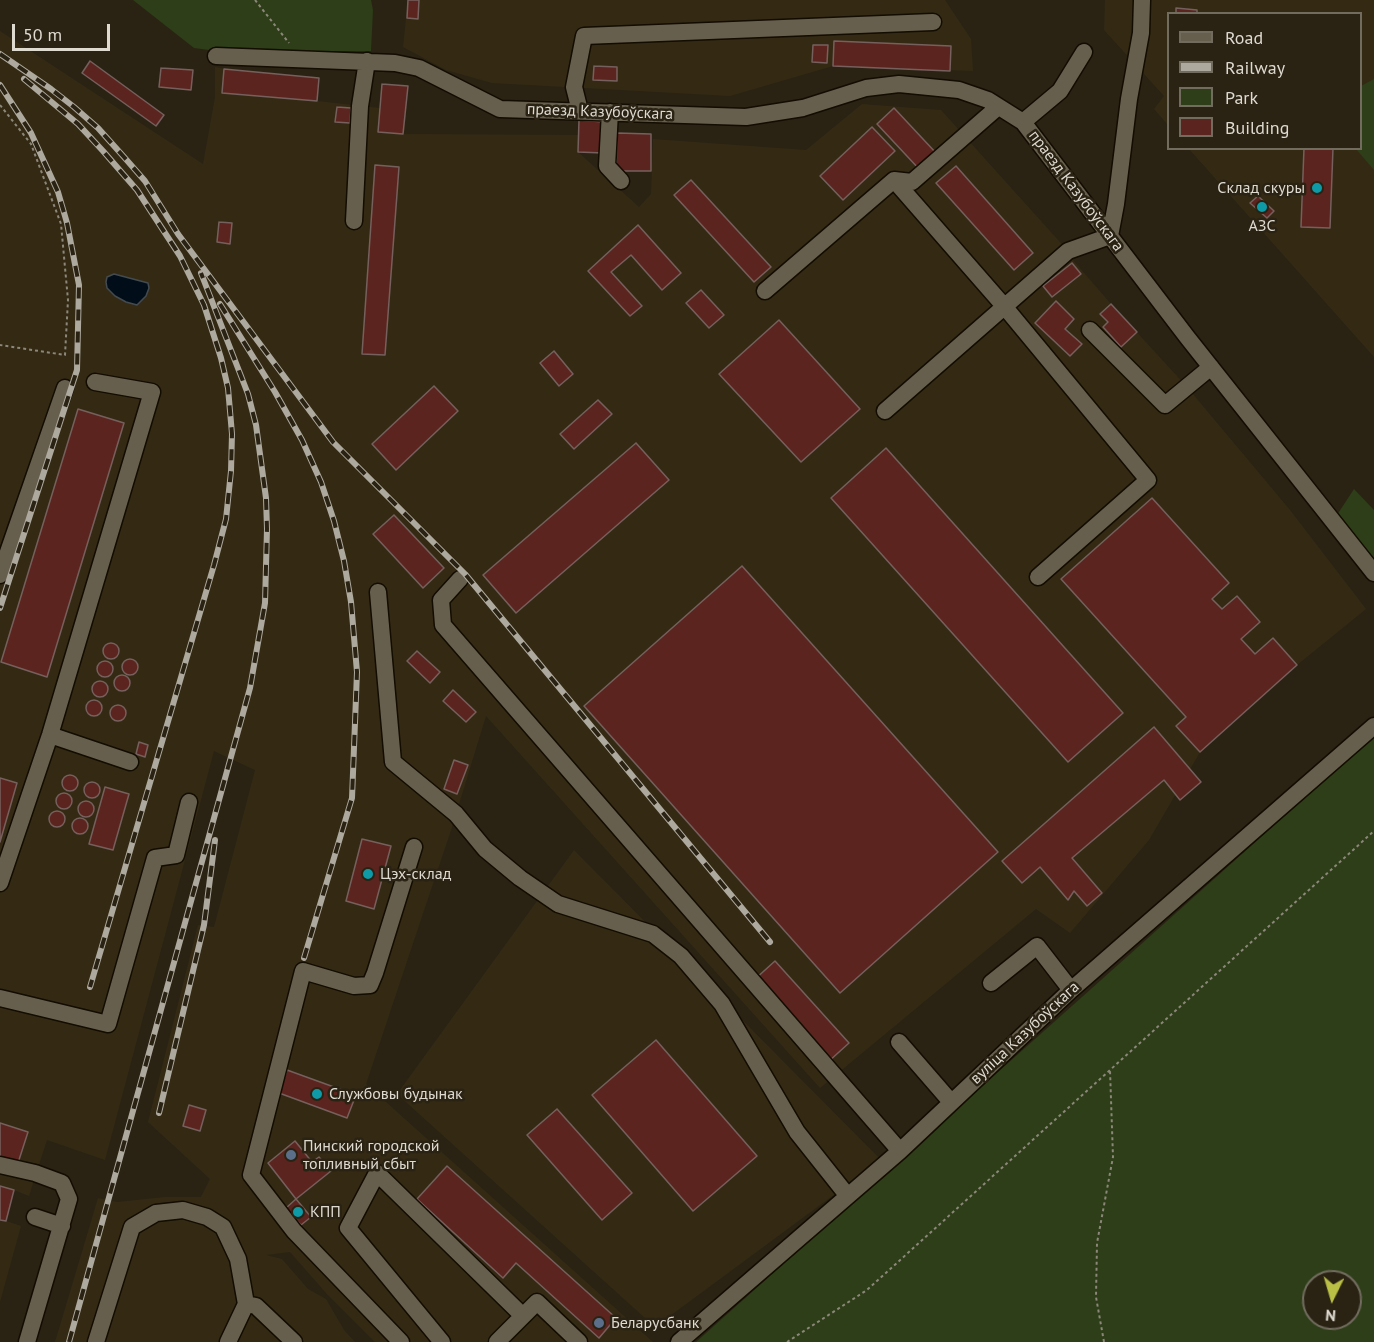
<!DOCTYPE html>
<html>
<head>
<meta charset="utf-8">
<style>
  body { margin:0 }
  #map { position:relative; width:1374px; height:1342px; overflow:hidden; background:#2a2314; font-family:"PT Sans",sans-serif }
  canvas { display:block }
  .legend { position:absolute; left:1167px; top:12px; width:195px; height:138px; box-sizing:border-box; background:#2a2314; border:2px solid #726c5f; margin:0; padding:8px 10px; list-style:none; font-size:18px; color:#dedad0 }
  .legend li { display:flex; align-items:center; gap:12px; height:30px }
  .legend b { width:30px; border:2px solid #726c5f }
  .north { position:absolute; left:1302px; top:1270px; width:60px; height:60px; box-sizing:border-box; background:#2a2314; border:2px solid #726c5f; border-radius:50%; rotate:185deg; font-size:16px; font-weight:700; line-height:24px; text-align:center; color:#dedad0 }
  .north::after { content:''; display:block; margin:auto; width:21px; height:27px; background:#bac045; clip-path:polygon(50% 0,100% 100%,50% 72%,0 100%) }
  .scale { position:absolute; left:12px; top:24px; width:98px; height:27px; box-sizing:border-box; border:3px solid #dedad0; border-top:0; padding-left:8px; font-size:18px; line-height:21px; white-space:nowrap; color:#dedad0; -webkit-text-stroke:4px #2a2314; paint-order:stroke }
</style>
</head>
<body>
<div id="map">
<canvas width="1374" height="1342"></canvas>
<ul class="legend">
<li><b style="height:8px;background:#675f4e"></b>Road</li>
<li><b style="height:8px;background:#aea99e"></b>Railway</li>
<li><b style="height:16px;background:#2d3e18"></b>Park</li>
<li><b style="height:16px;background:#5c241e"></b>Building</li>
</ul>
<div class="north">N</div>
<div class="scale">50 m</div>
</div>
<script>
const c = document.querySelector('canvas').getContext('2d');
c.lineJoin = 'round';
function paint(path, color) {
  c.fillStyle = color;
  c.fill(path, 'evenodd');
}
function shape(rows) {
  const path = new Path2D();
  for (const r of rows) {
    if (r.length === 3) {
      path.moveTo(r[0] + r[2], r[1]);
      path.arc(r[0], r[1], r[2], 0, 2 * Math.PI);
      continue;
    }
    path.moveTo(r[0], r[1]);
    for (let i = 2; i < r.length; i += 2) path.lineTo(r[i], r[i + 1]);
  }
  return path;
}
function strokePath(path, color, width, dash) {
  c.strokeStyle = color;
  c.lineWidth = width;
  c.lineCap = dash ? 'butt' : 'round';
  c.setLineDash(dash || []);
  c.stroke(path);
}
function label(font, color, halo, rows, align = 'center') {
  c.font = font + ' "PT Sans",sans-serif';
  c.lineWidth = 5;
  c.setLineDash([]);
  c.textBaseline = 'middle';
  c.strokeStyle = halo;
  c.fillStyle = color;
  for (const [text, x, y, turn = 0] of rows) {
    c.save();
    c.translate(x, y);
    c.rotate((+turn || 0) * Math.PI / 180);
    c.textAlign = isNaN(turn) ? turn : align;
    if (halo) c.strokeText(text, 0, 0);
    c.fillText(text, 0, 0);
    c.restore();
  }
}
paint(shape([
  [408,0,945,0,971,39,973,71,833,66,730,96,492,83,446,70,403,47],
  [1105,0,1374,0,1374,357,1189,149,1360,148,1360,14,1168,14,1168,125,1154,109,1164,96,1104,30],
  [0,31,203,164,215,97,215,67,225,69,319,78,317,101,380,108,408,86,404,134,578,135,578,152,639,207,651,194,653,139,806,150,862,104,941,110,1068,251,1072,259,1111,304,1187,387,1290,510,1366,609,1297,665,1200,752,1149,840,1070,933,1036,909,820,1088,486,716,452,827,366,1084,653,1342,375,1342,326,1293,290,1252,266,1255,282,1259,308,1289,326,1299,344,1330,355,1342,55,1342,98,1198,117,1202,165,1197,201,1197,210,1179,148,1122,198,925,214,927,255,770,214,751,105,1160,47,1140,29,1196,14,1190,6,1221,21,1226,0,1302],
  [574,850,881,1160,655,1327,397,1094]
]), '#342a14');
paint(shape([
  [133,0,371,0,373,10,371,51,217,51,194,48],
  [1374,79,1374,170,1356,149,1360,148,1361,86],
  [1354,489,1374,510,1374,560,1337,515],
  [1374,736,1374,1342,696,1342],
  [1314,1282,1350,1282,1350,1318,1314,1318]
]), '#2d3e18');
const water = shape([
  [114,274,148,283,149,288,146,296,137,305,126,302,115,296,107,288,106,282,107,277,114,274]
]);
paint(water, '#010e19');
strokePath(water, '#434b50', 1.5);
const building = shape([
  [408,0,419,0,418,19,407,18,408,0],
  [1176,8,1197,10,1197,14,1176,14,1176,8],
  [834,41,951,46,950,71,833,66,834,41],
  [813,45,828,45,827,63,812,62,813,45],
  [90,61,164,115,156,126,82,73,90,61],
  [594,66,617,67,617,81,593,80,594,66],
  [161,68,193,70,191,90,159,87,161,68],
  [224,69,319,78,317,101,222,93,224,69],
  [382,84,408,86,403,134,378,132,382,84],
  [337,107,351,108,350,123,335,122,337,107],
  [894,108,937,154,920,170,877,124,894,108],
  [579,120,604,122,603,153,578,152,579,120],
  [872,127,895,151,843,200,820,176,872,127],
  [617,133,651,134,651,171,616,171,617,133],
  [1304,148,1333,148,1330,228,1301,227,1304,148],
  [375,165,399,167,385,355,362,354,375,165],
  [956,166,1033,253,1014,270,936,183,956,166],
  [691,180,771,267,754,282,674,195,691,180],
  [1258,196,1274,211,1267,218,1250,203,1258,196],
  [219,222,232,223,230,244,217,242,219,222],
  [638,225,681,273,662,290,631,255,611,272,642,306,630,316,588,271,638,225],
  [1072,263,1081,274,1052,297,1043,286,1072,263],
  [701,290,724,315,709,328,686,303,701,290],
  [1056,301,1074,319,1065,329,1082,344,1070,356,1035,323,1056,301],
  [1111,304,1137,332,1121,347,1103,327,1108,322,1100,314,1111,304],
  [779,320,860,409,801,462,719,374,779,320],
  [554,351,573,374,559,386,540,363,554,351],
  [434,386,458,411,396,470,372,444,434,386],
  [598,400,612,414,574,449,560,434,598,400],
  [78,409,124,423,47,677,1,662,78,409],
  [636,443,669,480,516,613,483,575,636,443],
  [886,448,1123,713,1068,762,831,498,886,448],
  [1152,498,1229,583,1212,599,1222,609,1237,596,1260,622,1241,639,1255,654,1273,638,1297,665,1200,752,1176,726,1186,717,1061,579,1152,498],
  [394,515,444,568,423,588,373,534,394,515],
  [742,566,998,852,840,993,584,706,742,566],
  [111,651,8],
  [417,651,440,672,430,683,407,661,417,651],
  [130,667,8],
  [105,669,8],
  [122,683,8],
  [100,689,8],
  [453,690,476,712,466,722,443,701,453,690],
  [94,708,8],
  [118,713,8],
  [1154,727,1201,782,1180,800,1164,780,1072,858,1102,893,1087,906,1074,891,1068,900,1040,867,1022,883,1002,861,1154,727],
  [139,742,148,745,145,757,136,754,139,742],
  [454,760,468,765,457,794,444,789,454,760],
  [70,783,8],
  [0,778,17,783,0,842,0,778],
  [92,790,8],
  [105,787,129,794,113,850,89,844,105,787],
  [64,801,8],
  [86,809,8],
  [57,819,8],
  [80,826,8],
  [362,839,391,846,374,909,346,901,362,839],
  [775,961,849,1043,828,1062,754,980,775,961],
  [656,1040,757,1156,693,1211,592,1095,656,1040],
  [287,1070,356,1095,347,1118,279,1093,287,1070],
  [189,1105,206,1110,200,1131,183,1126,189,1105],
  [557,1109,632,1193,602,1220,527,1135,557,1109],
  [0,1123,28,1132,18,1163,0,1157,0,1123],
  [295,1141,312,1162,319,1157,331,1171,296,1199,268,1163,295,1141],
  [447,1166,616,1318,599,1338,516,1263,503,1278,417,1199,447,1166],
  [0,1186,14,1190,6,1221,0,1220,0,1186],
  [296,1199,311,1217,301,1225,286,1208,296,1199]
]);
paint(building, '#5c241e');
strokePath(building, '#75605d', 1.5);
const minor = shape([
  [216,56,395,63,419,68,500,109,746,117,803,108,866,88,899,84,959,90,988,100,1023,122,1187,337,1374,573],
  [580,111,574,87,584,36,933,22],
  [610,112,607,166,621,181],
  [1023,122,1060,91,1084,52],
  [894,180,1004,306,1148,480,1038,577],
  [354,221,360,106,367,61],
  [765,291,894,180,912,182,998,107],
  [1090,330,1165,405,1211,367],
  [885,411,1068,251,1110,236,1116,204,1129,99,1141,33,1142,0],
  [0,575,65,388],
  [460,579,441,600,443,625,900,1151],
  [378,592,393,762,456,814,485,849,520,878,558,904,653,934,681,956,722,1004,797,1132,847,1195],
  [50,735,130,762],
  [0,883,50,735,152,392,95,382],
  [991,983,1037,946,1071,990],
  [0,998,108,1024,155,858,176,855,189,802],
  [899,1042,951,1102],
  [0,1165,35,1173,62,1183,69,1199,27,1342],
  [35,1217,62,1226],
  [96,1342,132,1227,156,1213,183,1210,207,1217,223,1227,238,1259,246,1304],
  [228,1342,246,1304,256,1306,294,1342],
  [401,1342,294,1231,251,1175,303,971,354,986,370,985,375,973,414,847],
  [442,1342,348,1228,377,1173,523,1316],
  [497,1342,537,1302,579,1342],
  [679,1342,900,1151,1071,990,1374,726]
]);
strokePath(minor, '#130c01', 19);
strokePath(shape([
  [255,0,289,43],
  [0,105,31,144,61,224,68,300,65,355,0,345],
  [787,1342,867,1290,1374,831],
  [1104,1342,1096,1297,1097,1243,1113,1157,1110,1070]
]), '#8c877a', 2, [3, 3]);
strokePath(minor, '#675f4e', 16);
const rail = shape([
  [0,54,51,89,74,107,98,128,124,157,145,181,178,234,333,442,465,574,770,942],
  [24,79,78,124,103,151,137,190,180,256,204,305,221,358,228,388,232,434,231,471,226,519,214,565,90,987],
  [0,85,31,133,58,192,67,223,79,285,77,370,0,608],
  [220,304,275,392,302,440,321,482,334,521,344,561,351,602,357,672,352,798,304,958],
  [159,1113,204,925,215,840],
  [69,1342,250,688,265,603,267,529,266,498,256,425,248,394,201,273]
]);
strokePath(rail, '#aea99e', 6);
strokePath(rail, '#2a2314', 4, [11]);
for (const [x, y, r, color] of [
  [1317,188,6,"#0f9aa8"],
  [1262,207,6,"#0f9aa8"],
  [368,874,6,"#0f9aa8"],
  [317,1094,6,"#0f9aa8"],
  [291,1155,6,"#5c6f8a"],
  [298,1212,6,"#0f9aa8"],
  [599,1323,6,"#5c6f8a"]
]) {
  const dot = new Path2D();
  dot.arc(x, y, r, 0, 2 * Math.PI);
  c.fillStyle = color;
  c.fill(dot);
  strokePath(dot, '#2a2314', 2);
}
label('16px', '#dedad0', '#2a2314', [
  ["праезд Казубоўскага",600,112,2],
  ["праезд Казубоўскага",1076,191,53],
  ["вуліца Казубоўскага",1025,1033,-43]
]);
label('16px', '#dedad0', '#2a2314', [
  ["Склад скуры",1305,188,"right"],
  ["АЗС",1262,226,"center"],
  ["Цэх-склад",380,874],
  ["Службовы будынак",329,1094],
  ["Пинский городской",303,1146],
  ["топливный сбыт",303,1164],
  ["КПП",310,1212],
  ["Беларусбанк",611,1323]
], 'left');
</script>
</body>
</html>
